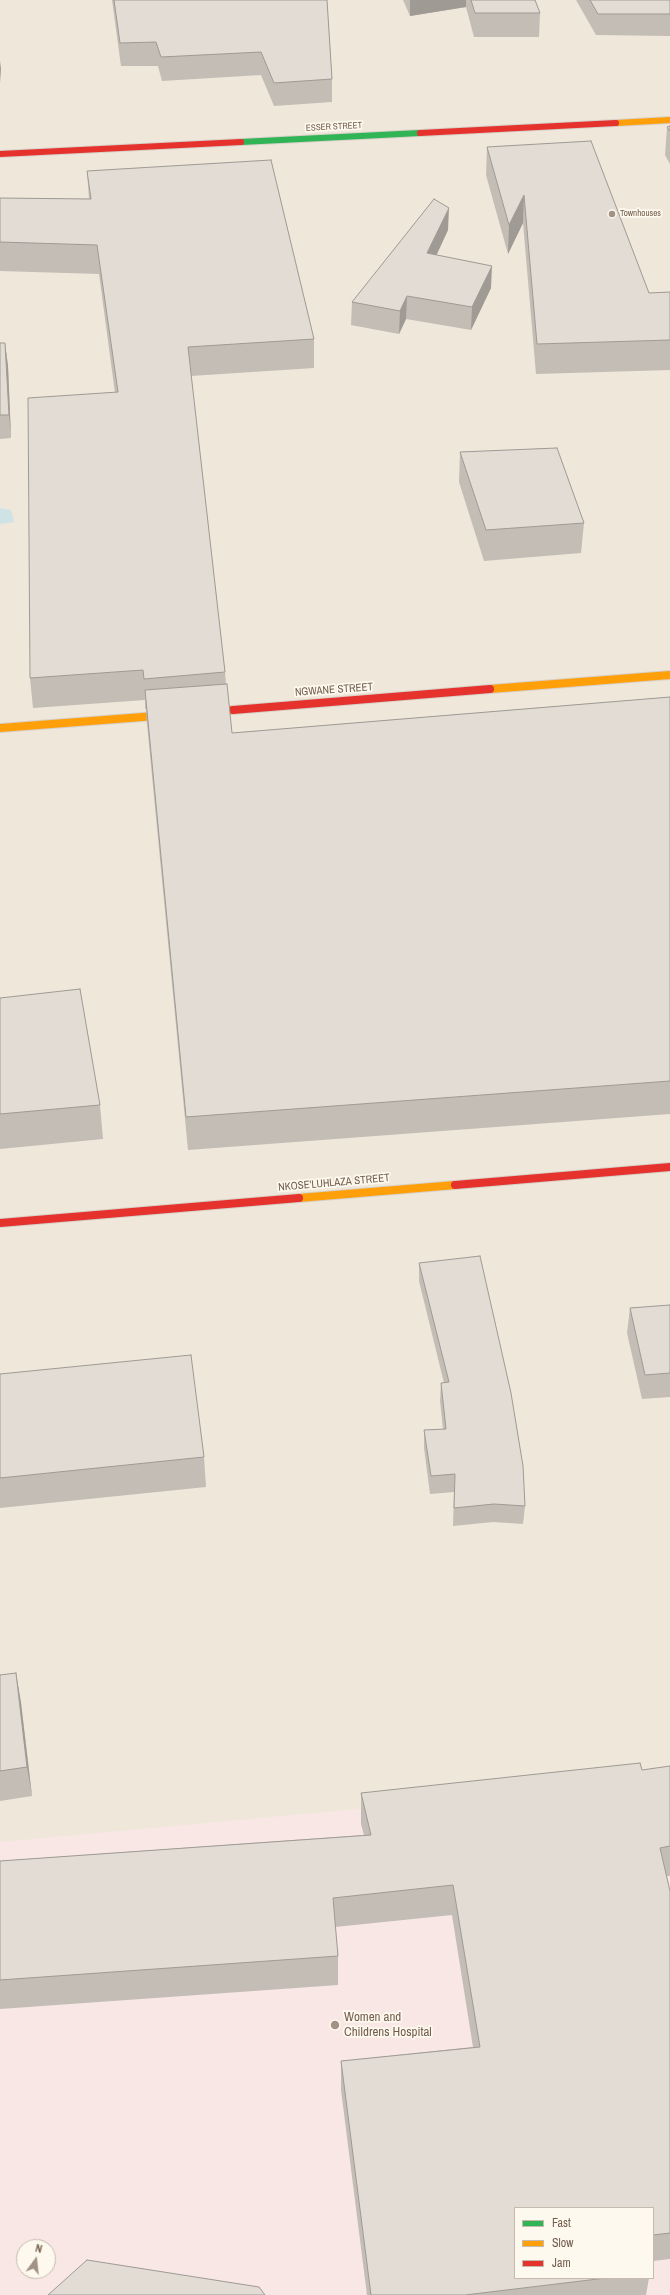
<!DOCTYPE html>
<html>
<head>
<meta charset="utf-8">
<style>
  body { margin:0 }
  #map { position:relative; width:670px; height:2295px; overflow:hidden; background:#f7f4ec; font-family:"Archivo Narrow",sans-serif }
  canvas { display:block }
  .legend { position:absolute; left:514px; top:2207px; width:140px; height:72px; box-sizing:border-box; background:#fef9ef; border:1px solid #c6bbaf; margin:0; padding:5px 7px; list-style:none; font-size:12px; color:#735e4e }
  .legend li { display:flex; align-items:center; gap:8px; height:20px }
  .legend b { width:20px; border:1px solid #c6bbaf }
  .north { position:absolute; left:16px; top:2239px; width:40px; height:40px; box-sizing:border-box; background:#fef9ef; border:1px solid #c6bbaf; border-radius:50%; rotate:15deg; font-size:11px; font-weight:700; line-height:16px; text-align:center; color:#735e4e }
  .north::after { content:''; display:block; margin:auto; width:14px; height:18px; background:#a19285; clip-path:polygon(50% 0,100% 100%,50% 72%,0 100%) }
</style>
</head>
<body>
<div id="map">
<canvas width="670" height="2295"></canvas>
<ul class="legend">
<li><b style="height:5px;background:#30b455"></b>Fast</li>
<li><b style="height:5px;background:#ff9f0a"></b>Slow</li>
<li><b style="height:5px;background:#e5322d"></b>Jam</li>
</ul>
<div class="north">N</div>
</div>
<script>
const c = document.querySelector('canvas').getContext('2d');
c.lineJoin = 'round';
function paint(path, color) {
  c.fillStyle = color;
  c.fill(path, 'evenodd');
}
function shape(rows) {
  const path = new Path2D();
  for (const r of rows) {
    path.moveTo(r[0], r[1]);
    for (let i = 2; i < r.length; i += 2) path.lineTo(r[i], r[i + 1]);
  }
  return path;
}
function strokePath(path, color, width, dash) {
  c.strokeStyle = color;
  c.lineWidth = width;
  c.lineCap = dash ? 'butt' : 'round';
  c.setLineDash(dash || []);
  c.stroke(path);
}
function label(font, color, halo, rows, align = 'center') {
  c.font = font + ' "Archivo Narrow",sans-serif';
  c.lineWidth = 3.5;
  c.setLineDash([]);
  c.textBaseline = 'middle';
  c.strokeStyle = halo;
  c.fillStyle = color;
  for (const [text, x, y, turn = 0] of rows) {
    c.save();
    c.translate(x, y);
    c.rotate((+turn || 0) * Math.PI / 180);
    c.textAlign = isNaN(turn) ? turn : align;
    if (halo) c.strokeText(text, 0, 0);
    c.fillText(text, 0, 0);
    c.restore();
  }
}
paint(shape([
  [0,0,670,0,670,2295,0,2295],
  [515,2208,653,2208,653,2278,515,2278],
  [24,2247,48,2247,48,2271,24,2271]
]), '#efe7da');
paint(shape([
  [670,1780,670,2295,0,2295,0,1842],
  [515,2208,653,2208,653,2278,515,2278],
  [24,2247,48,2247,48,2271,24,2271]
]), '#f8e7e4');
paint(shape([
  [0,508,11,510,14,522,0,524]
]), '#cfe3e6');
const fast = shape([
  [241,142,420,133]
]);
const slowFar1 = shape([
  [616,123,670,120]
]);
const slow = shape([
  [490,689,670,675],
  [0,728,233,710],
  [299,1198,455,1185]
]);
const jamFar1 = shape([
  [420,133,616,123],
  [0,154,241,142]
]);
const jam = shape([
  [233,710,490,689],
  [455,1185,670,1167],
  [0,1223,299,1198]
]);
strokePath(fast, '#d7d1ca', 8);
strokePath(slowFar1, '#d7d1ca', 8);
strokePath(slow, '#d7d1ca', 10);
strokePath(jamFar1, '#d7d1ca', 8);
strokePath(jam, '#d7d1ca', 10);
strokePath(fast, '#30b455', 6);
strokePath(slowFar1, '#ff9f0a', 6);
strokePath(slow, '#ff9f0a', 8);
strokePath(jamFar1, '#e5322d', 6);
strokePath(jam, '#e5322d', 8);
paint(shape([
  [112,0,327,0,332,79,332,102,274,106,261,75,162,81,158,66,121,66],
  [403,0,535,0,540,13,539,37,474,37,466,7,410,16],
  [576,0,670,0,670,36,596,35],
  [670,126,670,164,665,155,667,127],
  [487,147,649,293,670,292,670,370,536,374,523,223,508,254,486,175],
  [87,171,314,339,314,368,191,376,225,672,226,684,232,733,670,697,670,1114,188,1150,147,724,146,709,145,709,145,700,33,708,30,678,115,393,99,274,0,271,0,198,89,199],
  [448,230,436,255,491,288,471,330,406,319,399,334,351,325,352,302],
  [0,343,5,343,8,366,11,438,0,439],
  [460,452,584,523,581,553,484,561,459,482],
  [0,998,100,1105,103,1139,0,1149],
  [419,1263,525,1506,523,1524,493,1522,453,1526,454,1492,430,1494,424,1448,424,1430,443,1429,440,1401,441,1383,444,1383,419,1281],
  [670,1305,670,1397,642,1399,627,1333,630,1308],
  [0,1374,204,1457,206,1487,0,1508],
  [16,1673,21,1703,32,1796,0,1801,0,1675],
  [670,1766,670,1876,667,1876,670,1891,670,2259,653,2261,653,2208,515,2278,649,2278,646,2295,367,2295,341,2090,341,2061,473,2047,452,1915,335,1927,338,1956,338,1985,0,2009,0,1861,364,1835,361,1824,361,1793,642,1770]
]), '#c3bdb6');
paint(shape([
  [410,0,466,0,466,7,410,16],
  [0,61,1,69,0,83],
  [524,195,523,223,508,254,509,225],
  [449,208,448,230,427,276,427,253],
  [492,266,491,288,471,330,472,307],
  [407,296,406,319,399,334,400,311],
  [5,343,8,366,11,438,9,415],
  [16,1673,21,1703,32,1796,27,1767]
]), '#9f9a94');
const building = shape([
  [114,0,327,0,332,79,274,83,261,52,161,57,156,42,120,43,114,0],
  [471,0,535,0,540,13,475,13,471,0],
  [590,0,670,0,670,14,598,14,590,0],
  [670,126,670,131,667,127,670,126],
  [591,141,649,293,670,292,670,340,537,344,524,195,509,225,487,147,591,141],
  [271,160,314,339,188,347,225,672,144,679,143,670,30,678,28,398,118,392,97,245,0,242,0,198,91,199,87,171,271,160],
  [434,199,449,208,427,253,492,266,472,307,407,296,400,311,352,302,434,199],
  [0,343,5,343,9,415,0,415,0,343],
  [557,448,584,523,486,530,460,452,557,448],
  [227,684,232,733,670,697,670,1081,186,1117,145,690,227,684],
  [80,989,100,1105,0,1114,0,998,80,989],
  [480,1256,511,1393,523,1466,525,1506,494,1504,454,1508,455,1474,431,1476,424,1430,446,1429,441,1383,449,1382,419,1263,480,1256],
  [670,1305,670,1373,645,1375,630,1308,670,1305],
  [191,1355,204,1457,0,1478,0,1374,191,1355],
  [16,1673,27,1767,0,1771,0,1675,16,1673],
  [640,1763,642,1770,670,1766,670,1846,660,1848,670,1891,670,2233,653,2235,653,2208,515,2208,515,2278,606,2278,465,2295,371,2295,341,2061,480,2047,453,1885,333,1898,338,1956,0,1980,0,1861,371,1835,361,1793,640,1763],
  [87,2260,259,2287,265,2295,48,2295,87,2260]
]);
paint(building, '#e3dcd4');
strokePath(building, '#9f9a94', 1);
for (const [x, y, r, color] of [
  [612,214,4,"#a19285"],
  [335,2025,5,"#a19285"]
]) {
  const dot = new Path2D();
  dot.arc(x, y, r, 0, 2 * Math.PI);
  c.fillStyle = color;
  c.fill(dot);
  strokePath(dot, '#fef9ef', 1.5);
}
label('9px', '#735e4e', '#fef9ef', [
  ["ESSER STREET",334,127,-3]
]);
label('9px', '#735e4e', '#fef9ef', [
  ["Townhouses",620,214]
], 'left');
label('11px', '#735e4e', '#fef9ef', [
  ["NGWANE STREET",334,690,-4],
  ["NKOSE'LUHLAZA STREET",334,1183,-5]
]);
label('13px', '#735e4e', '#fef9ef', [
  ["Women and",344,2018],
  ["Childrens Hospital",344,2033]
], 'left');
</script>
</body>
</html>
